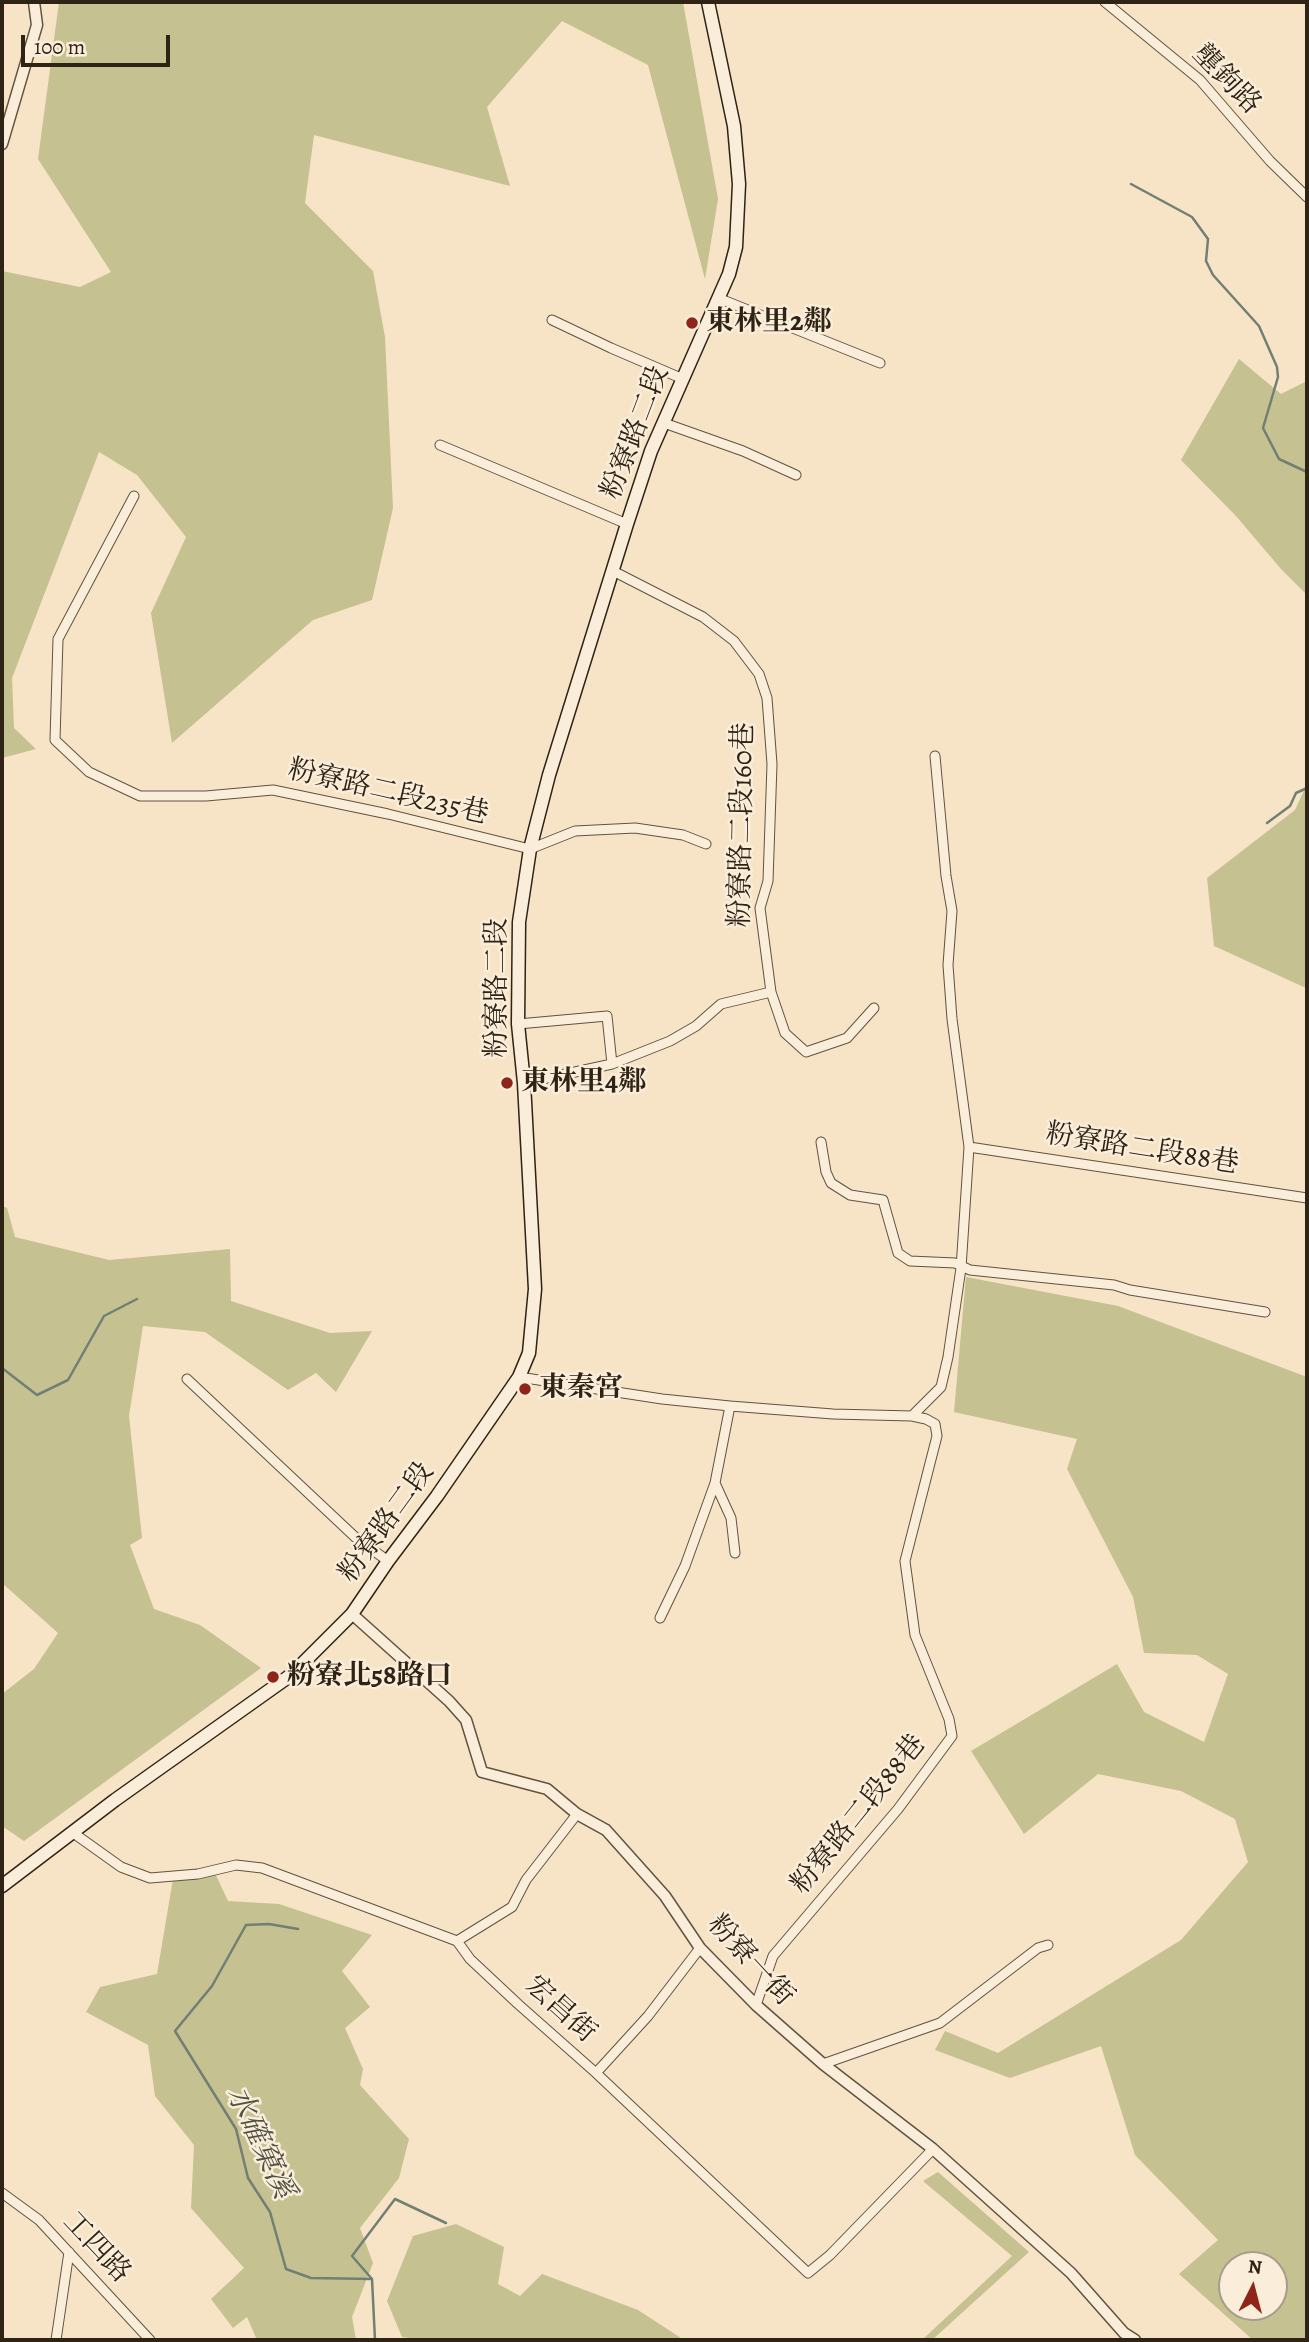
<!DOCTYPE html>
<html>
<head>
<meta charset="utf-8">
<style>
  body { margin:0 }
  #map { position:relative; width:1309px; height:2342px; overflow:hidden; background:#f7e3c6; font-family:Alegreya,serif }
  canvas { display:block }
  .frame { position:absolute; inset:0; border:4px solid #2e2314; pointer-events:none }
  .north { position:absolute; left:1218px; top:2251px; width:70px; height:70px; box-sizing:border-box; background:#faedda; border:2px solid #a89c8b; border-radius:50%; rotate:6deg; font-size:19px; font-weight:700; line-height:28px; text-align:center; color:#2e2314 }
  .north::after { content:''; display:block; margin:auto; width:24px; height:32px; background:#8f2418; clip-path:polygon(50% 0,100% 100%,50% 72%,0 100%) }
  .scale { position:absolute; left:21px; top:35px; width:149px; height:32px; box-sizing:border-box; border:4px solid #2e2314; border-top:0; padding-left:9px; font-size:21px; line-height:24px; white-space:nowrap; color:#2e2314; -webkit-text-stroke:5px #faedda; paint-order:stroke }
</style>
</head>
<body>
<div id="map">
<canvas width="1309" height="2342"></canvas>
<div class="frame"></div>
<div class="north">N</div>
<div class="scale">100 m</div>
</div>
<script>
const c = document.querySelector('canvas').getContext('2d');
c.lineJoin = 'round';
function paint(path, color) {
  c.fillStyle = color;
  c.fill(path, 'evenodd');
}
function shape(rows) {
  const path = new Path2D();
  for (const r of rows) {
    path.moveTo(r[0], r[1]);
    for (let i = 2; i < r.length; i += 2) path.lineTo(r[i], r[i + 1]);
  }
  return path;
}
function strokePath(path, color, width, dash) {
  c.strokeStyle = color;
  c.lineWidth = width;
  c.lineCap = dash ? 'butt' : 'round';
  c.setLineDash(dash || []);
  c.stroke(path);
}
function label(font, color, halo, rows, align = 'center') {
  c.font = font + ' Alegreya,"Noto Serif TC",serif';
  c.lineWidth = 5;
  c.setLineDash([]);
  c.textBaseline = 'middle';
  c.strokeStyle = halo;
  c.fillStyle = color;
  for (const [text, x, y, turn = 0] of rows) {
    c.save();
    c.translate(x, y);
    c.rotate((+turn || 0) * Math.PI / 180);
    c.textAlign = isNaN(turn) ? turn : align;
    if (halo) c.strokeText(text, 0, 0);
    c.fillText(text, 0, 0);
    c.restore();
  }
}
paint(shape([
  [59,2,683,2,718,199,705,279,648,65,562,21,487,107,510,186,314,135,305,203,373,271,385,337,393,508,372,600,313,620,172,743,151,613,186,537,137,475,99,452,12,678,14,728,36,749,2,758,2,271,80,287,111,272,38,159],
  [1239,359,1281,394,1307,381,1307,595,1281,569,1236,516,1181,460],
  [1307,784,1307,987,1306,988,1214,946,1207,878,1295,810],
  [2,1206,7,1208,15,1237,109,1260,230,1249,231,1301,330,1333,372,1331,336,1392,316,1373,288,1390,205,1332,143,1326,129,1416,142,1538,130,1545,154,1609,200,1625,261,1668,24,1841,2,1826,2,1694,34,1669,58,1633,2,1583],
  [966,1277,1118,1306,1307,1377,1307,2340,1253,2340,1179,2274,1218,2240,1135,2155,1101,2046,1010,2078,935,2050,945,2031,998,2053,1181,1940,1248,1862,1235,1819,1181,1791,1098,1774,1024,1834,971,1751,1117,1664,1144,1712,1204,1742,1228,1674,1197,1655,1144,1653,1133,1597,1067,1469,1077,1439,954,1412],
  [1274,2265,1274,2307,1232,2307,1232,2265],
  [214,1871,228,1901,279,1904,372,1935,342,1971,370,2007,345,2028,363,2069,360,2085,409,2139,399,2178,360,2228,373,2263,352,2317,356,2340,257,2340,247,2317,233,2328,211,2299,244,2268,191,2208,194,2145,155,2096,148,2045,86,2012,100,1987,157,1974,174,1873],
  [938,2172,1029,2252,932,2340,922,2340,1012,2256,923,2181],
  [456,2224,504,2247,498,2284,520,2296,542,2274,638,2310,684,2340,425,2340,402,2337,387,2301,413,2236]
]), '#c5c190');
strokePath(shape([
  [1131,184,1192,217,1208,239,1206,261,1213,275,1259,326,1277,367,1278,377,1263,428,1279,459,1307,472],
  [1267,823,1290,806,1296,793,1307,788],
  [2,1368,37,1395,68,1380,104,1316,137,1299],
  [298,1929,269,1924,246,1925,212,1986,175,2031,236,2129,248,2178,270,2212,286,2269,311,2278,372,2279],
  [372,2279,352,2256,395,2199,446,2223],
  [372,2279,375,2340]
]), '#718075', 2.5);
const minor = shape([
  [1105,2,1200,80,1270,161,1307,197],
  [718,298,880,363],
  [552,320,611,348,683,379],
  [664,423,743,451,796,475],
  [440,445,627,524],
  [134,496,58,639,55,740,89,772,140,796,206,796,273,790,388,814,530,849,575,831,635,828,683,835,706,844],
  [613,571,703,617,734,641,759,674,767,698,772,764,768,881,760,908,771,992,785,1033,806,1052,847,1038,874,1008],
  [518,1024,607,1016,612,1064,670,1041,696,1026,721,1004,771,992],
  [524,1083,612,1064],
  [821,1142,826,1172,831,1183,850,1195,883,1200,898,1253,910,1261,955,1263,970,1270,1114,1285,1130,1290,1265,1312],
  [969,1147,1307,1198],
  [519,1377,662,1399,730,1406,833,1414,912,1416,926,1419,935,1424,937,1436,905,1561,915,1635,949,1719,952,1736,898,1809,773,1956,756,2005],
  [187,1379,355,1537,388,1561],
  [912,1416,941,1387,948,1357,961,1268,969,1147,952,1019,948,965,952,911,946,876,935,756],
  [715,1483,731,1518,735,1553],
  [660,1618,685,1566,715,1483,730,1406],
  [72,1832,121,1867,150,1878,198,1874,236,1865,262,1868,457,1941,470,1959,518,2004,596,2073,808,2273,830,2255,933,2149],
  [457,1941,512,1907,526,1880,577,1814],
  [823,2064,940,2023,1038,1948,1048,1945],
  [596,2073,648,2016,700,1948],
  [2,2193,39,2220,150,2340],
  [56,2340,69,2252]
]);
const tertiary = shape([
  [2,144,37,25,34,2],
  [352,1614,449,1701,466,1720,482,1772,547,1789,577,1814,606,1830,665,1896,700,1948,756,2005,823,2064,933,2149,1071,2273,1124,2333,1135,2340]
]);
const secondary = shape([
  [2,1886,115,1800,291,1675,352,1614,388,1561,437,1496,519,1377,529,1353,535,1289,524,1083,518,1024,519,922,530,849,549,775,627,524,651,451,729,274,736,247,739,184,734,126,708,2]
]);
strokePath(minor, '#605340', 11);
strokePath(tertiary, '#605340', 13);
strokePath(secondary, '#2e2314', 15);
strokePath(minor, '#faedda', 9);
strokePath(tertiary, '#faedda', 10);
strokePath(secondary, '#faedda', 12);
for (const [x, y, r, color] of [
  [692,323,7,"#8f2418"],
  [507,1083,7,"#8f2418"],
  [525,1389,7,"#8f2418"],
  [273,1677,7,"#8f2418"]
]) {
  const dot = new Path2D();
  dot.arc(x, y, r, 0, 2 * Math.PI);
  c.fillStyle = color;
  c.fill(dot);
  strokePath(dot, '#faedda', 2.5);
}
label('28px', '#2e2314', '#faedda', [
  ["壟鉤路",1226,80,46],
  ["粉寮路二段",636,433,-69],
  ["粉寮路二段235巷",388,793,13],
  ["粉寮路二段160巷",743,825,-89],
  ["粉寮路二段",498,988,-90],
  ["粉寮路二段88巷",1142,1150,9],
  ["粉寮路二段",387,1523,-54],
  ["粉寮路二段88巷",859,1815,-51],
  ["粉寮一街",750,1961,47],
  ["宏昌街",560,2010,42],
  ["工四路",96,2248,47]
]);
label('bold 28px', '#2e2314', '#faedda', [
  ["東林里2鄰",706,323],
  ["東林里4鄰",521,1083],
  ["東秦宮",539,1389],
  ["粉寮北58路口",287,1677]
], 'left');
label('italic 30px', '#4f5244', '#faedda', [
  ["水確窠溪",259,2143,65]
]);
</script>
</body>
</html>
